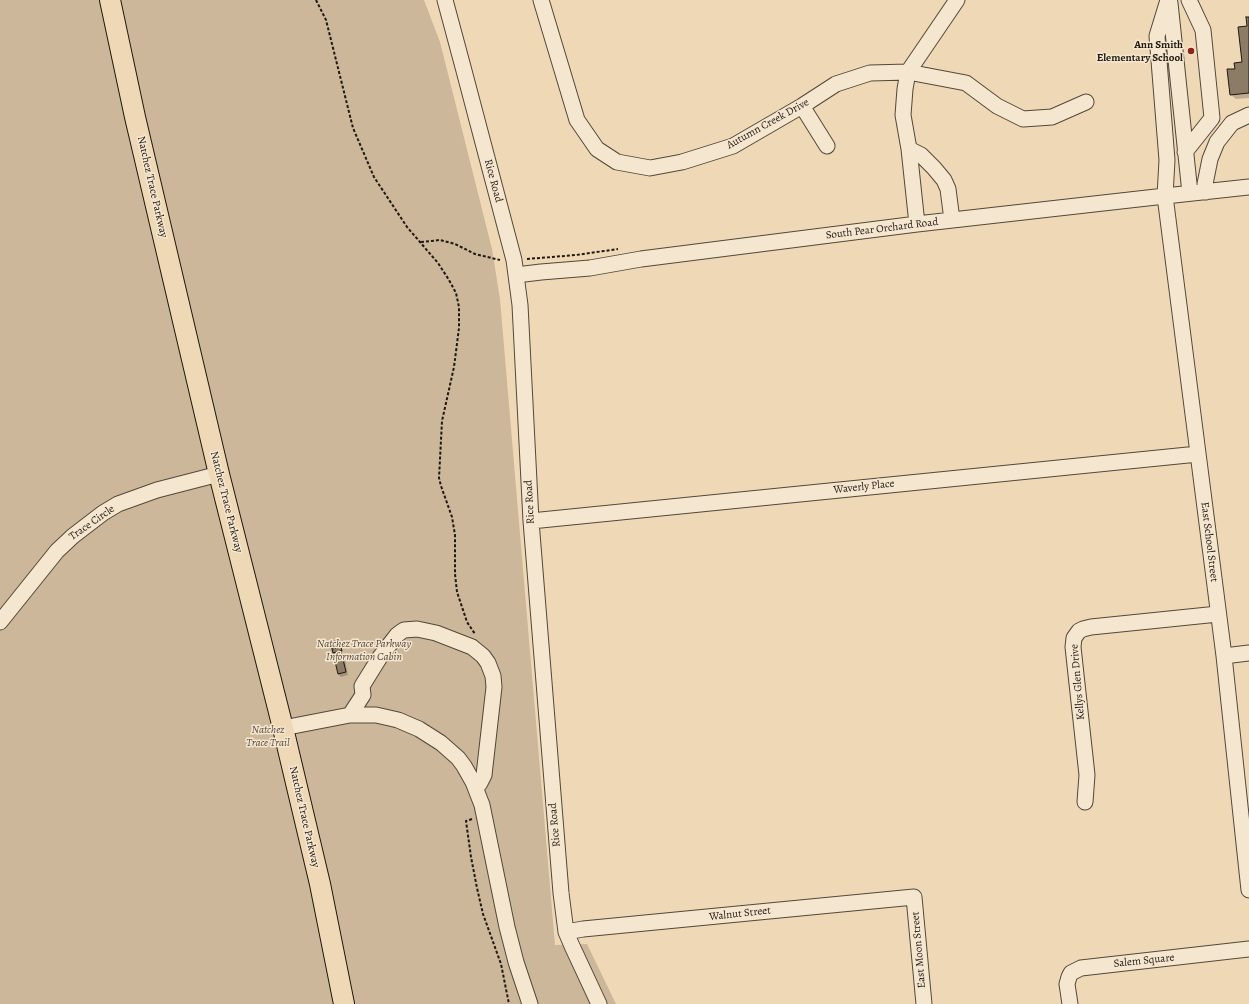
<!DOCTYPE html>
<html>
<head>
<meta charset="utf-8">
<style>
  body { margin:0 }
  canvas { display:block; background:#efd8b6 }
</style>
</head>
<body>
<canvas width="1249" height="1004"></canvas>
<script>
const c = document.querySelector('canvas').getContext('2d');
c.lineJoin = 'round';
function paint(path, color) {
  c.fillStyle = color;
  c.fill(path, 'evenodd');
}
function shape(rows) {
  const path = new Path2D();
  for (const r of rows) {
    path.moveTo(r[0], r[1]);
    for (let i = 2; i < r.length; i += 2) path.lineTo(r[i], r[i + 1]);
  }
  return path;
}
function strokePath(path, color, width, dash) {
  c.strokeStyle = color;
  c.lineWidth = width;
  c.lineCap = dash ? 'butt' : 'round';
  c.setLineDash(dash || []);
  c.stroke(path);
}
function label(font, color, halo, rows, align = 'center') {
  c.font = font + ' Alegreya,serif';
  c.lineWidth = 3;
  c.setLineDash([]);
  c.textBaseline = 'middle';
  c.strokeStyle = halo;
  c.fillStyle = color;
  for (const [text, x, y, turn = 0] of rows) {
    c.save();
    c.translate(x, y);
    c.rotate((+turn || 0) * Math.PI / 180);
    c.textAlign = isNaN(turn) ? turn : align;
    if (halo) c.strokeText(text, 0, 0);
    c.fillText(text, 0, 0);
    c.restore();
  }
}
paint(shape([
  [0,0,424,0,440,42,492,249,500,299,555,945,587,944,616,1004,0,1004]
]), '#ccb79a');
paint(shape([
  [1249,18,1249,98,1236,99,1231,95,1228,70,1236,69,1243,63],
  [339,641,342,652,341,652,344,655,348,675,341,677,338,674]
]), '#0003');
const building = shape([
  [1246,17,1249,17,1249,93,1230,95,1227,69,1235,69,1234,63,1242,62,1238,27,1247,26,1246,17],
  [339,640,341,647,332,649,330,642,339,640],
  [341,647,342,651,333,653,332,649,341,647],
  [341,651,346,672,338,674,333,653,341,651]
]);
paint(building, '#8c7c66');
strokePath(building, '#20180f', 1);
const minor = shape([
  [445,0,463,67,514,260,520,305,531,521,561,893,566,932,572,946,599,1004],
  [541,0,577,120,597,149,617,162,650,168,682,162,733,146,802,106,836,84,870,73,908,72,966,83,997,106,1023,119,1052,117,1086,102],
  [1168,0,1157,36,1167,160,1165,196,1224,656,1249,890],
  [1170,3,1190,193],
  [802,106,827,146],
  [909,149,921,155,934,168,944,180,948,189,952,220],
  [1185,152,1212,118,1203,30,1189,0],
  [1206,192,1205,184,1210,159,1217,142,1232,123,1249,115],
  [917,224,909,149,903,115,905,89,908,72,957,0],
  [516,275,541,272,590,268,641,259,917,224,1165,196,1249,187],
  [531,521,1198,454],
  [0,622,57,551,73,536,103,513,118,504,157,490,219,474],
  [1224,656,1249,653],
  [350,715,363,695,362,686,380,657,397,635,401,632,404,630,417,629,436,633,472,647,483,656,488,663,493,676,494,687,484,775,480,783,476,788],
  [283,728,350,715,376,715,385,717,398,720,419,729,441,743,458,758,464,766,473,782,482,805,507,927,516,962,530,1004],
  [1085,802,1087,775,1073,647,1074,638,1079,631,1083,629,1091,627,1218,614],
  [566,932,583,929,914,897,924,1004],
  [1070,1004,1067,984,1069,977,1071,973,1081,968,1249,949]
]);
const major = shape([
  [110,0,135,117,219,474,283,728,320,884,344,1004]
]);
strokePath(minor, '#544839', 17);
strokePath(major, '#20180f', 22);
strokePath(shape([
  [316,0,326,20,353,128,374,177,407,227,438,263,449,280,456,293,459,307,459,328,454,367,442,421,439,478,441,486,452,517,455,535,455,574,457,592,467,622,475,634],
  [421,242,440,240,455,244,475,254,500,260],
  [527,259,576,255,618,249],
  [472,819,466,821,471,857,477,888,483,914,501,964,509,1004]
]), '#20180f', 2, [3, 2]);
strokePath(minor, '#f5e6d0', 15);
strokePath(major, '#efd8b6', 20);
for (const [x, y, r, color] of [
  [1191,51,4,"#8f2418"]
]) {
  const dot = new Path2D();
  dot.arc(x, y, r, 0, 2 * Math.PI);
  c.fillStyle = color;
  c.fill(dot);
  strokePath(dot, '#f5e6d0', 1.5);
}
label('bold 11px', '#20180f', '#f5e6d0', [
  ["Ann Smith",1183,45],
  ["Elementary School",1183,58]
], 'right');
label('11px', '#20180f', '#f5e6d0', [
  ["Autumn Creek Drive",768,124,-29],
  ["Rice Road",493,181,75],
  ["Natchez Trace Parkway",152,187,77],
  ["South Pear Orchard Road",882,229,-7],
  ["Waverly Place",864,487,-6],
  ["Natchez Trace Parkway",226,502,76],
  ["Rice Road",530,502,-93],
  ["Trace Circle",92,523,-35],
  ["East School Street",1209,542,83],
  ["Kellys Glen Drive",1078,682,-95],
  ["Natchez Trace Parkway",304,817,77],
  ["Rice Road",555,825,-95],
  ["Walnut Street",740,914,-6],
  ["East Moon Street",919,950,-95],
  ["Salem Square",1144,961,-6]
]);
label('italic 11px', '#544839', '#f5e6d0', [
  ["Natchez Trace Parkway",364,644],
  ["Information Cabin",364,657],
  ["Natchez",268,730],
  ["Trace Trail",268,743]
]);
</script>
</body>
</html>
